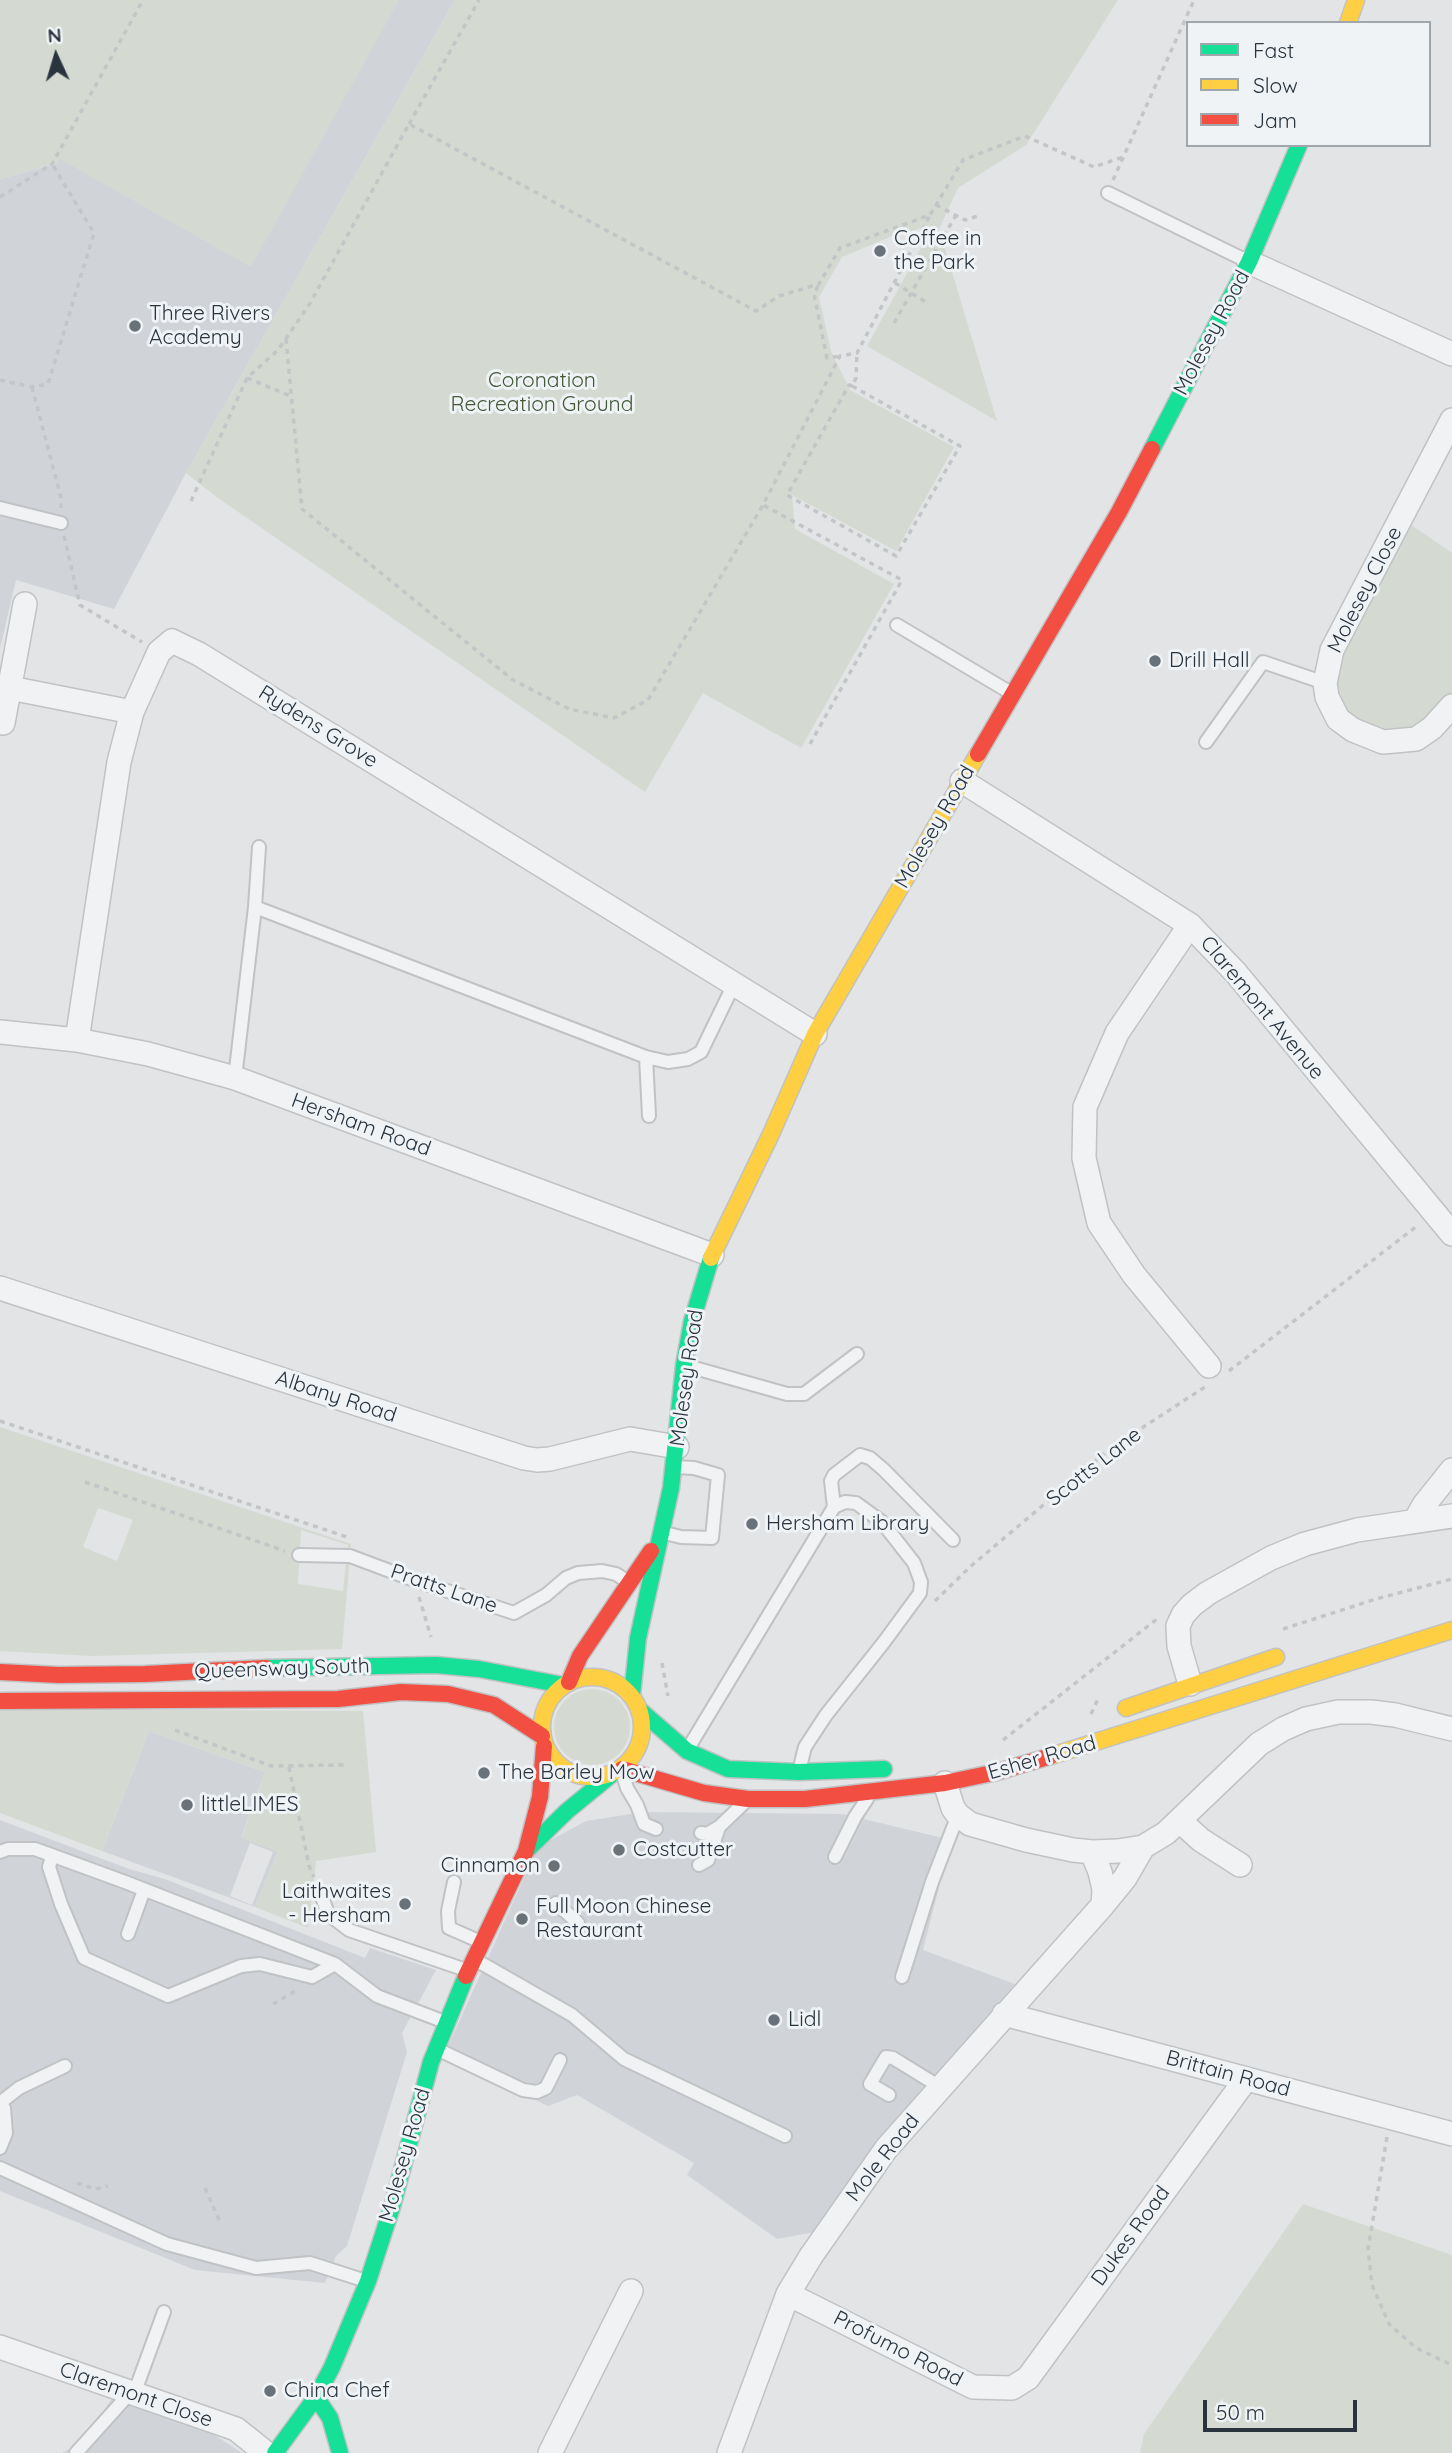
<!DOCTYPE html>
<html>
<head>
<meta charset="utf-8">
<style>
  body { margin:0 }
  #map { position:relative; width:1452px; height:2453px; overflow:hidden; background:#e2e4e6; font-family:Quicksand,sans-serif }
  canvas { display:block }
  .legend { position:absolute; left:1186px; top:21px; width:245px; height:126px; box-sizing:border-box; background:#eff3f6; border:2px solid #a0a7ac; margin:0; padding:9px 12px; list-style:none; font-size:21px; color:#29343e }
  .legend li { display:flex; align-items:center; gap:14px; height:35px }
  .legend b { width:35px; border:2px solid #a0a7ac }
  .north { position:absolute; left:21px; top:21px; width:70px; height:70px; -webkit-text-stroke:5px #eff3f6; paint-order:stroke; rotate:356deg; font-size:19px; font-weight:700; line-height:28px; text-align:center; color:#29343e }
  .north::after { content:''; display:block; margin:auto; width:24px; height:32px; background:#29343e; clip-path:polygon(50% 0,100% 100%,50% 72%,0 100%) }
  .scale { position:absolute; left:1203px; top:2400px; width:154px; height:32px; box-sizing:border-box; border:4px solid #29343e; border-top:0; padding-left:9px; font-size:21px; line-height:24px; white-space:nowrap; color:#29343e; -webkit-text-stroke:5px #eff3f6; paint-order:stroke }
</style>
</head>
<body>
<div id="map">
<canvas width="1452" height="2453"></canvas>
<ul class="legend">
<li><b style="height:9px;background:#16e098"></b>Fast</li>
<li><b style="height:9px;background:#ffcf43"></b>Slow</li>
<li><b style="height:9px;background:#f24e42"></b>Jam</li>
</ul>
<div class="north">N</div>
<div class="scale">50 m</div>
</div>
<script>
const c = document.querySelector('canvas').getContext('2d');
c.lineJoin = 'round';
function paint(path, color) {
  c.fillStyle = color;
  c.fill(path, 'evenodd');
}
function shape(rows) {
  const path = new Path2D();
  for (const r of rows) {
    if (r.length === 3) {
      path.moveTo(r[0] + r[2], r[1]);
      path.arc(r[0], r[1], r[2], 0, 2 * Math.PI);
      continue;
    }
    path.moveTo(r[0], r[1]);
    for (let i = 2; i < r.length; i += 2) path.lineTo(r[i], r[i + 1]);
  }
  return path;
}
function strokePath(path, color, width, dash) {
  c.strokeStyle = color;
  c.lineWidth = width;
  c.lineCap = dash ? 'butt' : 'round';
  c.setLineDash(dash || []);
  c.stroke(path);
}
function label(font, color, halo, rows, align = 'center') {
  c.font = font + ' Quicksand,sans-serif';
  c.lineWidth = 6;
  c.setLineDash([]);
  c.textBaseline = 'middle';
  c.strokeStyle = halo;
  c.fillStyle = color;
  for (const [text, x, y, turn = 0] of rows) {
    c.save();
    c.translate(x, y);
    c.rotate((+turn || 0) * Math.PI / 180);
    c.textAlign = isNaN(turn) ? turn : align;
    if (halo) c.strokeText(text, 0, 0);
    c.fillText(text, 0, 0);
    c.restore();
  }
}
paint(shape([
  [150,0,455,0,186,473,114,609,16,580,0,648,0,179,57,163],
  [149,1731,265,1772,241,1837,278,1851,255,1907,102,1851],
  [250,1843,273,1852,252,1905,230,1896],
  [644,1812,843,1814,951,1840,923,1950,1015,1984,948,2062,815,2232,777,2239,687,2175,694,2163,577,2095,548,2106,444,2055,538,1847,586,1821],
  [0,1820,129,1869,165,1879,365,1958,370,1948,436,1970,402,2033,407,2052,347,2246,336,2256,325,2283,195,2270,0,2191],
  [115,2394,207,2430,242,2453,62,2453,82,2442]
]), '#d0d4d9');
paint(shape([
  [0,0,399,0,251,267,60,159,57,163,0,179],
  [455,0,1118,0,1026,145,958,188,939,229,997,421,867,346,933,226,897,234,842,257,819,297,831,351,850,390,954,447,896,551,792,495,795,529,894,584,801,748,703,693,645,792,218,498,186,473],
  [1401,518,1452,553,1452,706,1400,742,1332,710,1325,683],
  [0,1427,351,1544,342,1649,92,1656,0,1651],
  [98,1508,133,1520,117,1561,83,1547],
  [301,1530,348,1545,343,1591,298,1584],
  [592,1727,38],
  [0,1709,363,1711,376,1852,316,1861,308,1928,255,1907,278,1851,241,1838,265,1772,149,1731,102,1851,0,1813],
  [1303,2204,1452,2255,1452,2453,1140,2453,1144,2434]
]), '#d4dad2');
const lane = shape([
  [1108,193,1249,262],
  [0,508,61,523],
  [897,625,1011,693],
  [1206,742,1263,662,1325,683],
  [255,907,646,1057,668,1062,688,1059,701,1052,734,984],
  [646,1057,649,1116],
  [235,1078,255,907,259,847],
  [684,1365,787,1394,804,1394,857,1354],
  [834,1507,831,1481,834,1475,860,1455,870,1458,884,1470,953,1540],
  [661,1532,681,1537,712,1538,718,1475,694,1468,675,1467],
  [299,1555,350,1556,414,1580,514,1613,546,1595,566,1578,578,1573,602,1571,616,1574,630,1583],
  [689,1747,834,1507,845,1502,856,1503,882,1522,914,1563,921,1582,920,1593,884,1642,826,1715,805,1747,800,1767],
  [623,1775,627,1788,637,1805,644,1824,656,1829],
  [701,1833,707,1834,719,1827,743,1804],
  [700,1850,709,1844,715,1834],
  [0,1852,8,1849,35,1849,125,1882,335,1964,377,1996,445,2022],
  [52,1856,49,1867,61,1904,84,1958,168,1996,241,1966,260,1964,312,1977,335,1964],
  [835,1857,855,1817,867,1799],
  [699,1865,708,1860,719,1827],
  [454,1882,448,1911,449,1928,481,1942],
  [320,1891,328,1914,349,1930,466,1970],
  [556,1903,578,1923],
  [128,1934,144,1890],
  [474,1959,572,2015,624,2059,785,2136],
  [902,1977,932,1882,958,1815],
  [437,2049,523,2090,537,2092,546,2088,560,2060],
  [889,2095,870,2084,886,2057,893,2058,940,2087],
  [0,2103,19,2088,65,2066],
  [0,2105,4,2108,6,2133,0,2148],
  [0,2168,167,2244,256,2268,310,2263,366,2281],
  [134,2394,164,2312],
  [76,2453,130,2393]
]);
const street = shape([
  [1249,262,1452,354],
  [1452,420,1332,650,1325,683,1327,697,1338,719,1353,730,1383,742,1416,739,1432,728,1452,706],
  [10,688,132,712],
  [3,723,25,604],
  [962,781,1190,925,1236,973,1452,1234],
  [1190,925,1117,1033,1085,1107,1084,1158,1099,1223,1134,1275,1209,1366],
  [0,1032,77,1040,148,1054,235,1078,712,1255],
  [77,1040,119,762,132,712,159,652,172,641,199,654,815,1034],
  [0,1288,524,1458,537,1460,550,1459,630,1439,677,1447],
  [1415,1521,1424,1505,1452,1470],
  [1190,1684,1179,1646,1178,1626,1183,1615,1192,1605,1208,1593,1271,1558,1305,1544,1357,1530,1452,1516],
  [945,1783,953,1808,958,1815,970,1824,1026,1840,1073,1850,1092,1852,1118,1851,1143,1847,1166,1833,1259,1744,1283,1729,1306,1719,1338,1712,1371,1712,1395,1715,1452,1729],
  [1180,1821,1201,1840,1240,1865],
  [1092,1852,1100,1872,1104,1889,1103,1905],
  [1004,2014,1452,2134],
  [788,2294,973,2387,1012,2388,1028,2378,1246,2079],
  [0,2347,236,2429,266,2453],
  [550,2453,631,2291],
  [729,2453,788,2294,811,2256,886,2149,1103,1905,1125,1878,1143,1847]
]);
const fast = shape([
  [1152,449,1249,262,1299,145],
  [266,1668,436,1665,479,1669,563,1685],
  [632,1695,638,1638,671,1488,684,1365,692,1321,711,1258],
  [642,1712,687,1751,728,1769,799,1772,884,1769],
  [528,1849,567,1811,611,1775],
  [316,2397,330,2418,340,2453],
  [275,2453,316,2397,332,2367,368,2281,392,2207,431,2062,466,1976]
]);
const slow = shape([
  [1348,23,1356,0],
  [711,1258,771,1134,815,1034,978,754],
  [592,1727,50],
  [1126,1708,1276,1657],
  [1051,1756,1452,1630]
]);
const jam = shape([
  [978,754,1119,512,1152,449],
  [0,1672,58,1675,145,1674,266,1668],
  [569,1682,580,1656,651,1551],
  [0,1701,338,1699,401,1692,448,1694,494,1705,542,1736],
  [622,1769,704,1793,748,1799,805,1799,945,1783,997,1772,1051,1756],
  [466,1976,526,1851,540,1797,544,1746]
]);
strokePath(lane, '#c0c2c4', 16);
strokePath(street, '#c0c2c4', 26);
strokePath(fast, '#c0c2c4', 19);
strokePath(slow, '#c0c2c4', 19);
strokePath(jam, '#c0c2c4', 19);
strokePath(shape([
  [409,124,479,0],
  [1113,180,1194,0],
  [0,197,52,164,143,0],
  [936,205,965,220,978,216],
  [895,283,929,304],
  [818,286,814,294,827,358,840,356],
  [894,323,956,215],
  [286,339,302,509,513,680,569,709,614,718,648,700,763,505],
  [247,378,293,397],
  [0,380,32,387,48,384,94,233,52,164],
  [852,386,849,385,787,495,896,556,960,446,852,386,856,378,857,353],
  [32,387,61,498,61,508],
  [191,501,247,378,278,350,309,305,409,124,756,311,779,296,819,284,840,248,930,215,963,160,1025,136,1094,167,1123,157],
  [64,536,80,605,142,642],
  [810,744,902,580,763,505,840,356,857,353,930,215],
  [1229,1371,1417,1226],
  [0,1421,350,1538],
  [85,1482,285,1551],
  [419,1597,431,1637],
  [935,1601,971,1566,1111,1448,1205,1387],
  [1283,1629,1376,1599,1452,1579],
  [662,1663,668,1696],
  [1091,1714,1098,1699],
  [175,1730,271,1766,346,1765],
  [1003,1740,1157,1619],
  [289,1767,309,1866,314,1877],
  [273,2004,297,1990],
  [1387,2137,1368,2249,1372,2285,1389,2324,1416,2348,1452,2365],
  [77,2183,95,2189,108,2186],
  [205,2188,220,2222]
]), '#c3c5c7', 3.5, [5, 5]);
strokePath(lane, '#f0f2f3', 12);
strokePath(street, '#f0f2f3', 23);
strokePath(fast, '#16e098', 16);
strokePath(slow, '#ffcf43', 16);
strokePath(jam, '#f24e42', 16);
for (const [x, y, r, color] of [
  [880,251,7,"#6a7279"],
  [135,326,7,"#6a7279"],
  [1155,661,7,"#6a7279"],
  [752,1524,7,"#6a7279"],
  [484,1773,7,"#6a7279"],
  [187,1805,7,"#6a7279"],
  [619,1850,7,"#6a7279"],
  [554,1866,7,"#6a7279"],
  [405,1904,7,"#6a7279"],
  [522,1919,7,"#6a7279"],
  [774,2020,7,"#6a7279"],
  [270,2391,7,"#6a7279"]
]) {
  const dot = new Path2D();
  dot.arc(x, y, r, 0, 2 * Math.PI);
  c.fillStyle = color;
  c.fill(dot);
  strokePath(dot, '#eff3f6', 2.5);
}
label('21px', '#29343e', '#eff3f6', [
  ["Coffee in",894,239],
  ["the Park",894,263],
  ["Three Rivers",149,314],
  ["Academy",149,338],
  ["Drill Hall",1169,661],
  ["Hersham Library",766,1524],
  ["The Barley Mow",498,1773],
  ["littleLIMES",201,1805],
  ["Costcutter",633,1850],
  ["Cinnamon",540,1866,"right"],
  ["Laithwaites",391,1892,"right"],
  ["- Hersham",391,1916,"right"],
  ["Full Moon Chinese",536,1907],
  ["Restaurant",536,1931],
  ["Lidl",788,2020],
  ["China Chef",284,2391]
], 'left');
label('21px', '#29343e', '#eff3f6', [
  ["Molesey Road",1212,333,-62],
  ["Molesey Close",1365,590,-63],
  ["Rydens Grove",318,727,32],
  ["Molesey Road",935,827,-60],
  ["Claremont Avenue",1262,1008,50],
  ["Hersham Road",361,1125,20],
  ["Molesey Road",687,1378,-82],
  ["Albany Road",336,1397,18],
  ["Scotts Lane",1094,1467,-38],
  ["Pratts Lane",444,1589,19],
  ["Queensway South",282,1669,-2],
  ["Esher Road",1042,1758,-16],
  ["Brittain Road",1228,2074,15],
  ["Molesey Road",405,2155,-74],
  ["Mole Road",883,2158,-52],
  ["Dukes Road",1131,2236,-54],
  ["Profumo Road",898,2349,27],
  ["Claremont Close",136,2395,19]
]);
label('21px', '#435938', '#eff3f6', [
  ["Coronation",542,381],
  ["Recreation Ground",542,405]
]);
</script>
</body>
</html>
